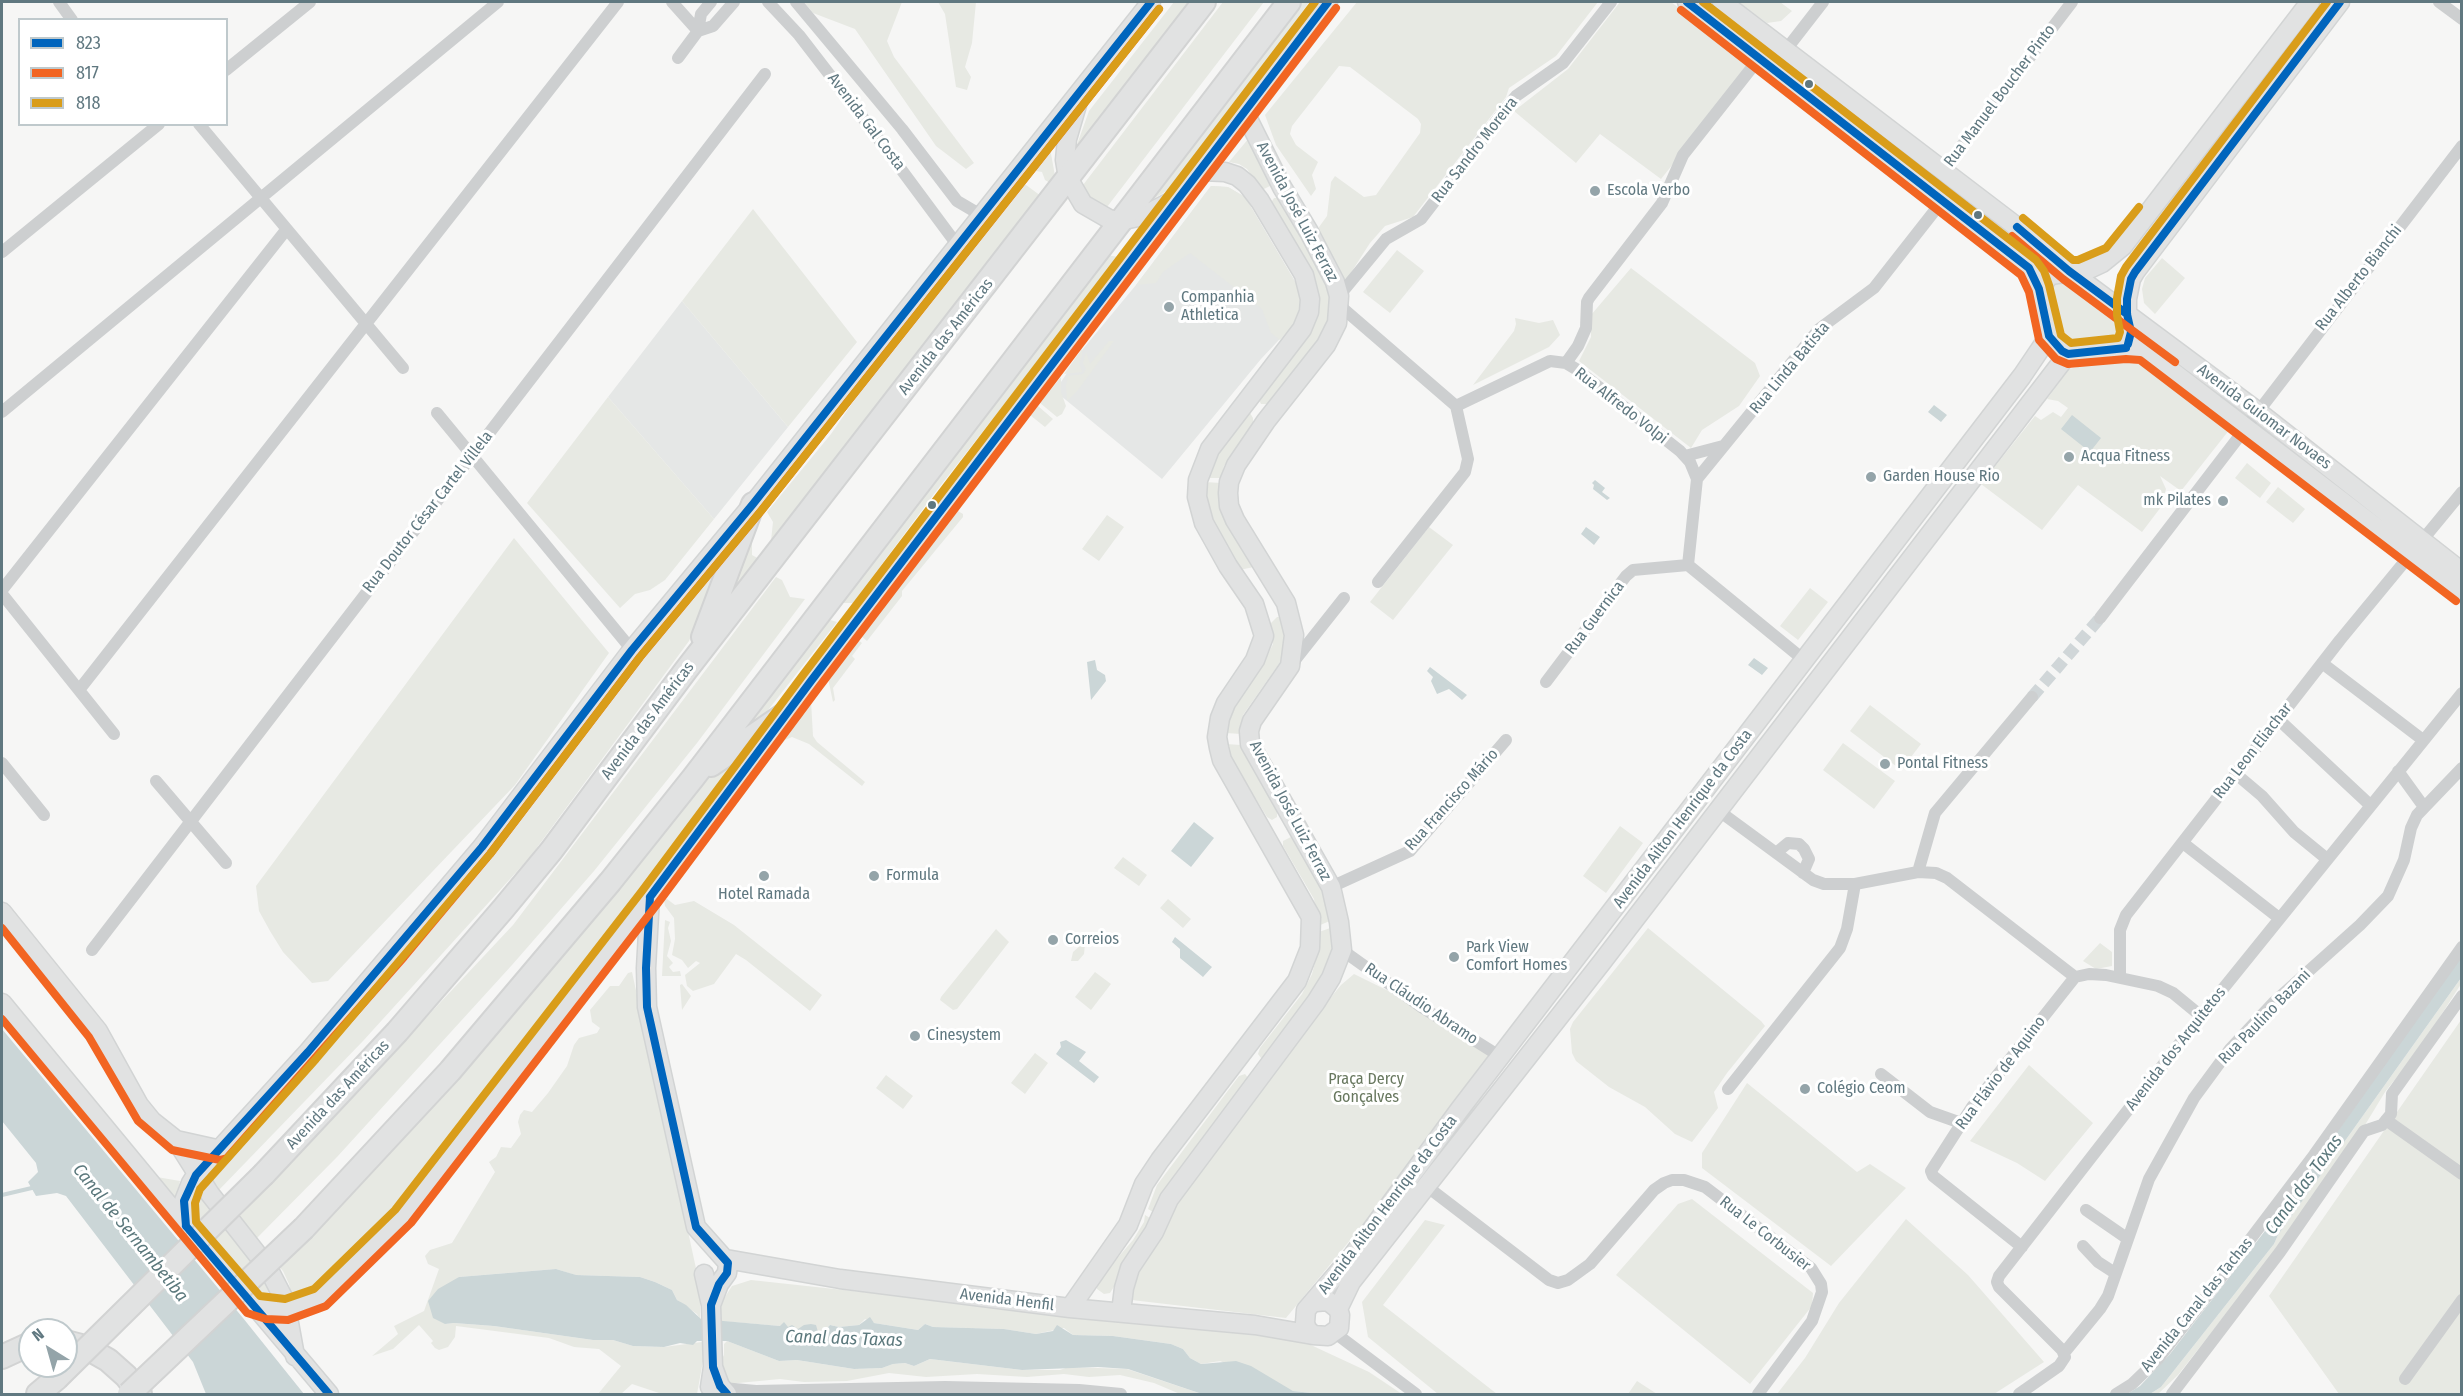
<!DOCTYPE html>
<html>
<head>
<meta charset="utf-8">
<style>
  body { margin:0 }
  #map { position:relative; width:2463px; height:1396px; overflow:hidden; background:#f6f6f5; font-family:"Fira Sans Condensed",sans-serif }
  canvas { display:block }
  .frame { position:absolute; inset:0; border:3px solid #607880; pointer-events:none }
  .legend { position:absolute; left:18px; top:18px; width:210px; height:108px; box-sizing:border-box; background:#fff; border:2px solid #bfc9cc; margin:0; padding:8px 10px; list-style:none; font-size:18px; color:#607880 }
  .legend li { display:flex; align-items:center; gap:12px; height:30px }
  .legend b { width:30px; border:2px solid #bfc9cc }
  .north { position:absolute; left:18px; top:1318px; width:60px; height:60px; box-sizing:border-box; background:#fff; border:2px solid #bfc9cc; border-radius:50%; rotate:323deg; font-size:16px; font-weight:700; line-height:24px; text-align:center; color:#607880 }
  .north::after { content:''; display:block; margin:auto; width:21px; height:27px; background:#94a4a9; clip-path:polygon(50% 0,100% 100%,50% 72%,0 100%) }
</style>
</head>
<body>
<div id="map">
<canvas width="2463" height="1396"></canvas>
<div class="frame"></div>
<ul class="legend">
<li><b style="height:8px;background:#0065bd"></b>823</li>
<li><b style="height:8px;background:#f26522"></b>817</li>
<li><b style="height:8px;background:#d99d1a"></b>818</li>
</ul>
<div class="north">N</div>
</div>
<script>
const c = document.querySelector('canvas').getContext('2d');
c.lineJoin = 'round';
function paint(path, color) {
  c.fillStyle = color;
  c.fill(path, 'evenodd');
}
function shape(rows) {
  const path = new Path2D();
  for (const r of rows) {
    path.moveTo(r[0], r[1]);
    for (let i = 2; i < r.length; i += 2) path.lineTo(r[i], r[i + 1]);
  }
  return path;
}
function strokePath(path, color, width, dash) {
  c.strokeStyle = color;
  c.lineWidth = width;
  c.lineCap = dash ? 'butt' : 'round';
  c.setLineDash(dash || []);
  c.stroke(path);
}
function label(font, color, halo, rows, align = 'center') {
  c.font = font + ' "Fira Sans Condensed",sans-serif';
  c.lineWidth = 6;
  c.setLineDash([]);
  c.textBaseline = 'middle';
  c.strokeStyle = halo;
  c.fillStyle = color;
  for (const [text, x, y, turn = 0] of rows) {
    c.save();
    c.translate(x, y);
    c.rotate((+turn || 0) * Math.PI / 180);
    c.textAlign = isNaN(turn) ? turn : align;
    if (halo) c.strokeText(text, 0, 0);
    c.fillText(text, 0, 0);
    c.restore();
  }
}
paint(shape([
  [1211,186,1228,187,1245,197,1297,285,1294,324,1261,359,1162,479,1055,391,1083,349,1136,285],
  [682,301,788,427,714,519,608,397]
]), '#e5e7e6');
paint(shape([
  [804,2,902,2,887,41,894,57,974,163,966,169,936,146,855,29,813,13],
  [938,2,976,2,972,43,965,67,971,77,967,90,956,87,945,14],
  [1174,2,1191,2,1075,150,1089,111],
  [1223,2,1264,2,1107,207,1099,205,1087,195,1083,185],
  [1298,2,1309,2,1254,82,1178,181,1170,189,1148,202],
  [1357,2,1598,2,1556,56,1509,88,1506,97,1413,217,1385,226,1370,243,1345,282,1339,276,1314,234,1327,216,1331,182,1335,176,1364,197,1376,195,1420,133,1421,124,1418,119,1350,67,1339,66,1292,126,1290,134,1296,145,1318,162,1312,175,1316,189,1311,196,1276,145,1265,115],
  [1620,2,1671,2,1753,64,1661,179,1600,134,1576,163,1514,111,1568,69],
  [1738,2,1780,2,1792,11,1781,21,1767,23],
  [1249,138,1272,185,1262,190,1247,169,1239,164,1229,162],
  [1050,148,1055,176,1050,183,1045,180,1042,172,1030,170],
  [1022,182,1041,196,770,550,773,522,767,512,831,434,890,348],
  [1211,186,1228,187,1245,197,1297,285,1302,306,1294,324,1280,340,1271,333,1262,309,1190,253,1163,272,1156,283,1136,285],
  [1274,198,1279,198,1329,282,1330,309,1329,323,1325,332,1268,404,1261,404,1259,400,1310,333,1317,318,1318,302,1270,204],
  [753,209,857,342,788,427,682,301],
  [1397,250,1424,271,1390,313,1363,292],
  [1106,255,1119,257,934,494,853,603,839,603],
  [2162,258,2185,278,2155,314,2144,303,2142,289,2145,278],
  [1631,268,1755,363,1760,376,1739,406,1702,430,1691,448,1579,361,1591,337,1591,315],
  [2048,281,2063,281,2073,285,2115,315,2118,325,2117,342,2074,352,2058,339,2048,294],
  [1515,318,1539,323,1553,320,1560,335,1549,347,1473,385,1514,331,1516,324],
  [1109,341,1114,341,1078,390,1067,401,1066,385,1068,376,1083,374,1086,369,1083,363,1086,352,1090,364],
  [1082,349,1082,356,1079,363,1082,372,1064,374],
  [2138,354,2230,429,2181,491,2160,476,2166,489,2161,507,2142,532,2078,485,2042,530,1981,484,2035,416,2041,420,2053,412,2061,417,2068,408,2058,401,2047,399,2069,369],
  [1061,377,1061,392,1066,406,1062,414,1057,417,1040,403],
  [608,397,714,519,665,580,650,590,635,594,620,608,527,503],
  [1038,406,1053,419,1045,427,1030,415],
  [1244,412,1250,413,1253,418,1253,429,1224,466,1222,478,1205,478,1213,450],
  [2247,463,2271,483,2260,498,2235,478],
  [1205,482,1221,483,1220,502,1254,567,1239,570,1204,511],
  [2278,487,2305,509,2293,523,2266,502],
  [958,511,963,514,963,517,902,591,902,596,867,641,861,636],
  [1107,515,1124,527,1099,561,1082,549],
  [1429,527,1453,545,1393,620,1370,602],
  [752,531,752,555,761,560,714,624],
  [514,538,609,653,515,785,328,981,312,983,283,952,270,931,259,911,256,886],
  [730,543,689,641,530,857,363,1041,217,1192,200,1177,316,1057,501,835],
  [776,577,782,580,790,597,805,599,697,743,594,871,512,965,337,1157,256,1239,239,1217,513,925],
  [1810,588,1828,602,1798,640,1780,626],
  [1277,617,1284,617,1286,620,1284,653,1281,661,1243,715,1241,734,1226,733,1234,704,1263,664,1273,644,1269,625],
  [827,619,837,622,765,714,742,732],
  [858,640,862,643,852,656,855,659,833,688,835,700,833,702,828,678],
  [811,701,813,736,817,742,865,782,862,786,809,744,792,737,785,740,756,777,755,776],
  [1870,705,1921,744,1901,770,1850,731],
  [1843,743,1895,781,1874,809,1823,770],
  [1226,744,1241,745,1277,809,1277,817,1272,820,1267,817,1231,759],
  [749,749,419,1181,375,1231,315,1293,293,1303,289,1284,283,1271,274,1261,706,773],
  [744,788,744,794,709,837,709,832],
  [1620,826,1643,843,1606,893,1583,876],
  [1291,837,1296,841,1328,897,1332,920,1318,926,1314,899,1283,846,1283,841],
  [1123,857,1147,875,1139,886,1114,868],
  [667,899,675,905,694,901,734,925,822,995,810,1011,746,960,736,954,714,984,693,991,687,986,685,975,700,963,696,961,688,968,682,960,672,955,675,939,674,918,665,906,664,900],
  [1168,899,1191,919,1183,928,1160,908],
  [665,920,670,922,668,928,671,941,667,956,673,963,669,967,673,972,680,971,681,976,662,976],
  [1333,927,1333,950,1328,970,1265,1059,1261,1058,1258,1054,1260,1048,1302,994,1312,974,1320,944,1319,932],
  [1648,928,1761,1021,1765,1026,1727,1073,1714,1092,1718,1108,1692,1142,1675,1134,1645,1107,1609,1087,1576,1061,1572,1053,1570,1029,1573,1022],
  [996,929,1009,942,957,1009,953,1010,940,1000,941,997],
  [1089,933,1091,933,1085,944,1084,954,1078,961,1071,961,1073,952,1081,945],
  [2100,943,2112,952,2112,966,2096,969,2083,961],
  [632,972,700,1287,700,1319,697,1314,677,1300,672,1290,655,1282,640,1277,575,1275,556,1269,459,1277,445,1324,454,1323,494,1326,593,1340,613,1340,633,1346,664,1347,702,1342,703,1361,697,1394,662,1394,632,1384,621,1394,598,1394,621,1366,599,1349,574,1347,549,1338,456,1326,455,1337,448,1347,439,1350,435,1348,431,1343,433,1341,419,1325,393,1349,372,1356,398,1334,394,1326,424,1311,439,1269,428,1264,425,1256,430,1250,452,1243,495,1172,489,1162,496,1157,501,1147,511,1148,521,1134,518,1122,520,1115,524,1110,532,1112,548,1093,567,1066,574,1045,579,1038,597,1033,600,1028,592,1022,590,1010,610,986,619,986,628,973],
  [1095,972,1111,984,1091,1010,1075,997],
  [1354,974,1423,1008,1501,1057,1286,1318,1123,1299,1163,1221,1265,1078,1341,985],
  [2461,978,2461,984,2420,1048,2385,1092,2365,1125,2277,1249,2178,1375,2158,1394,2150,1394,2161,1387,2274,1244,2278,1235],
  [682,984,691,996,682,1010,680,985],
  [2461,1020,2461,1394,2339,1394,2269,1296],
  [1035,1053,1048,1063,1025,1094,1011,1083],
  [2029,1065,2093,1123,2045,1181,2017,1163,1970,1141],
  [1245,1074,1249,1079,1158,1215,1148,1209,1157,1185,1239,1076],
  [886,1075,913,1096,903,1109,876,1088],
  [1747,1083,1857,1172,1870,1164,1906,1188,1831,1266,1702,1168,1702,1153],
  [151,1176,180,1181,175,1204],
  [193,1187,208,1200,266,1271,280,1304,253,1295,194,1222,191,1190],
  [1692,1199,1813,1293,1812,1306,1750,1384,1616,1275,1678,1204],
  [1145,1215,1155,1221,1110,1293,1104,1294,1097,1289,1096,1283,1133,1240,1144,1222],
  [1906,1219,1968,1275,2044,1362,1994,1394,1777,1394,1805,1358,1839,1303],
  [1425,1220,1445,1225,1383,1305,1497,1394,1438,1394,1368,1337,1362,1302],
  [751,1280,1298,1339,1369,1372,1402,1394,1321,1394,1293,1391,1220,1361,1201,1364,1190,1358,1183,1349,1171,1344,1113,1336,1073,1335,1064,1328,1036,1334,1004,1329,933,1327,925,1324,918,1330,874,1323,865,1319,859,1325,839,1327,830,1325,822,1333,780,1326,720,1321,718,1308,732,1286],
  [727,1341,779,1361,797,1360,854,1369,882,1368,893,1364,905,1363,914,1366,930,1359,1022,1370,1060,1370,1068,1367,1127,1369,1202,1394,1180,1394,1154,1383,1120,1375,1089,1377,1064,1374,1027,1377,977,1374,926,1377,889,1373,847,1381,804,1382,780,1379,728,1384,720,1363,724,1355,724,1344],
  [1637,1381,1657,1394,1628,1394]
]), '#e7e9e3');
paint(shape([
  [1934,405,1947,415,1941,422,1928,412],
  [2072,415,2101,438,2090,452,2061,429],
  [1595,480,1605,488,1602,492,1610,498,1607,500,1593,489,1594,485,1592,483],
  [1586,527,1600,537,1594,545,1581,534],
  [1754,658,1768,668,1762,675,1748,665],
  [1095,660,1097,670,1105,675,1106,681,1091,700,1087,662],
  [1430,667,1467,695,1462,700,1449,689,1437,694,1431,681,1433,677,1427,671],
  [1194,822,1214,838,1191,867,1171,851],
  [1175,937,1212,967,1203,977,1180,958,1180,949,1172,942],
  [2461,956,2461,978,2278,1235,2274,1244,2161,1387,2150,1394,2127,1394,2140,1386,2170,1354,2295,1192],
  [2,1029,243,1318,304,1394,206,1394,193,1362,66,1196,57,1193,36,1196,28,1182,38,1172,36,1163,2,1121],
  [1066,1040,1086,1052,1079,1061,1099,1077,1094,1083,1056,1054,1061,1047,1060,1042],
  [556,1269,576,1275,640,1277,655,1282,672,1290,677,1300,686,1305,701,1319,780,1326,784,1322,788,1327,792,1325,798,1329,804,1325,811,1324,816,1325,818,1332,822,1333,830,1325,839,1327,859,1325,870,1317,874,1323,918,1330,925,1324,933,1327,1004,1329,1036,1334,1053,1331,1057,1325,1073,1335,1113,1336,1171,1344,1183,1349,1190,1358,1201,1364,1236,1361,1251,1366,1293,1391,1321,1394,1202,1394,1128,1369,1098,1367,1022,1370,930,1359,914,1366,905,1363,893,1364,882,1368,854,1369,797,1360,779,1361,727,1341,697,1341,693,1345,680,1343,664,1347,633,1346,613,1340,593,1340,494,1326,454,1323,445,1324,433,1318,428,1301,438,1289,459,1277]
]), '#cbd6d7');
strokePath(shape([
  [2,1195,36,1187]
]), '#cbd6d7', 4);
strokePath(shape([
  [2032,697,2100,618]
]), '#d0d6d8', 12, [12, 6]);
const secondary = shape([
  [1687,2,2029,268,2034,275,2039,289,2049,336,2062,351,2068,354,2126,348,2144,350,2462,593],
  [1722,2,2029,236,2069,271,2257,411,2462,572],
  [1079,98,1067,139,1065,160,1068,178,1083,204,1109,219,1119,221,1143,216,1174,200],
  [2039,289,2050,275,2087,270,2102,263,2123,246,2310,2],
  [2126,348,2131,332,2127,314,2127,299,2131,279,2135,272,2340,2],
  [650,897,646,968,647,1007,696,1227,728,1263,727,1273,719,1284,711,1305],
  [2,912,98,1031,139,1105,152,1121,176,1140,210,1194,268,1268,285,1301,295,1356],
  [2,1003,186,1226,254,1305,329,1394],
  [176,1140,221,1150],
  [186,1226,184,1201,191,1183,196,1175,308,1052,482,847,632,650,753,504,1151,2],
  [726,1259,840,1279,1070,1308,1255,1325,1313,1335],
  [704,1274,711,1305,713,1367,710,1387],
  [1316,1302,1328,1301,1338,1309,1340,1315,1339,1328,1328,1336,1313,1335,1307,1329,1305,1323,1306,1310,1353,1255,1460,1109,2022,376,2049,336],
  [254,1305,268,1309,287,1310,320,1298,403,1217,650,897,811,681,1328,2],
  [1070,1308,1128,1225,1144,1184,1160,1160,1297,981,1310,948,1311,917,1222,760,1219,748,1217,737,1220,718,1226,703,1255,660,1264,636,1254,604,1228,566,1204,523,1197,497,1198,480,1210,449,1302,329,1309,312,1310,299,1304,275,1260,201,1247,184,1237,176,1225,172,1200,171],
  [1338,1309,1351,1282,1602,962,2068,354],
  [1121,1312,1124,1288,1130,1268,1154,1232,1169,1199,1316,1002,1331,978,1342,950,1339,922,1331,887,1250,744,1249,731,1252,721,1290,666,1294,635,1286,603,1235,520,1229,506,1228,493,1229,482,1236,465,1266,421,1326,345,1337,323,1339,296,1335,282,1309,232,1282,187,1245,113],
  [713,1367,720,1386,727,1394]
]);
const highway = shape([
  [703,637,753,504],
  [711,765,791,710],
  [264,1174,397,1032,503,909,551,851,686,670,1204,2],
  [304,1228,450,1071,610,882,693,778,1289,2],
  [66,1342,85,1347,108,1360,126,1376,140,1394],
  [2,1357,30,1344],
  [38,1394,57,1378]
]);
strokePath(secondary, '#d2d4d4', 21);
strokePath(highway, '#d2d3d3', 26);
strokePath(shape([
  [59,2,72,20],
  [672,2,698,31,678,58],
  [711,2,701,14,698,31,713,26,734,2],
  [768,2,799,35,863,118,958,246],
  [796,2,902,129,957,201,974,211,984,212],
  [2439,2,2462,19],
  [1771,69,1823,2],
  [226,70,310,2],
  [199,124,403,368],
  [1928,190,2072,2],
  [2,252,159,124],
  [1339,296,1386,239,1421,219,1511,102,1516,96,1563,63,1611,2],
  [1339,305,1456,406,1550,361,1566,363,1576,369,1680,451,1690,462,1697,479,1688,565,1804,660],
  [1566,363,1578,346,1586,328,1587,302,1589,298,1662,203,1683,155,1750,70],
  [2,412,498,2],
  [437,413,632,650],
  [1685,456,1723,446],
  [1697,479,1819,329,1874,288,1936,209],
  [1378,582,1465,472,1468,459,1456,406],
  [2,590,286,230],
  [2,594,114,734],
  [2100,618,2462,146],
  [2322,663,2423,740],
  [1291,665,1344,598],
  [1546,682,1626,576,1633,570,1688,565],
  [79,690,618,2],
  [2278,719,2370,805],
  [2,763,44,815],
  [2398,771,2424,807],
  [2236,774,2262,796,2294,832,2327,859],
  [156,781,226,863],
  [1719,811,1813,880,1824,884,1855,884,1918,872,1936,873,1947,878,2075,977,2089,974,2106,975,2158,986,2173,993,2201,1016],
  [2183,843,2279,918],
  [1776,853,1788,843,1799,844,1804,849,1809,859,1803,873],
  [1918,872,1935,813,2032,697],
  [1331,887,1410,851,1506,740],
  [92,950,765,74],
  [1342,950,1423,1008,1501,1057],
  [2120,977,2120,930,2126,915,2340,640,2462,492],
  [1881,1074,1930,1112,1961,1123],
  [1728,1089,1840,948,1847,929,1855,884],
  [2386,1120,2462,1174],
  [1421,1182,1549,1280,1558,1283,1568,1280,1590,1264,1654,1190,1664,1183,1672,1180,1684,1180,1705,1187,1811,1268,1821,1284,1822,1292,1812,1321,1758,1394],
  [2086,1210,2128,1239],
  [2083,1246,2098,1262,2115,1273],
  [2022,1247,1933,1176,1931,1171,1972,1107,2075,977],
  [1335,1333,1416,1394],
  [2064,1353,2100,1309,2108,1296,2149,1179,2194,1098,2230,1049,2273,1003,2360,925,2388,896,2404,860,2411,828,2417,815,2462,768],
  [2405,1379,2462,1300],
  [723,1388,756,1391,945,1387,1079,1390,1121,1394],
  [2019,1394,2059,1366,2065,1357,2062,1350,1999,1287,1997,1282,1999,1276,2201,1016,2462,693],
  [2116,1394,2132,1384,2158,1359,2230,1266,2314,1155,2462,947],
  [2172,1394,2280,1252,2364,1131,2382,1125,2391,1114,2392,1094,2462,996]
]), '#cdcfd0', 12);
strokePath(secondary, '#e1e2e2', 18);
strokePath(highway, '#e1e2e2', 22);
const highwayBridge = shape([
  [57,1378,264,1174],
  [129,1394,304,1228]
]);
strokePath(highwayBridge, '#d2d3d3', 26, []);
strokePath(highwayBridge, '#e1e2e2', 22);
strokePath(shape([
  [1687,2,2029,268,2039,289,2049,336,2062,351,2068,354,2126,348],
  [2017,227,2069,271,2127,314],
  [2128,344,2131,332,2127,314,2127,299,2131,279,2135,272,2340,2],
  [650,897,811,681,1328,2],
  [650,897,646,968,647,1007,696,1227,728,1263,727,1273,719,1284,711,1305,713,1367,720,1386,727,1394],
  [186,1226,184,1201,196,1175,308,1052,482,847,632,650,753,504,1151,2],
  [186,1226,329,1394]
]), '#0065bd', 8);
strokePath(shape([
  [1681,10,2021,275,2029,292,2039,340,2056,359,2068,364,2126,359,2140,360,2456,601],
  [2012,236,2063,279,2175,362],
  [2,928,89,1037,138,1121,172,1150,220,1160,227,1158,404,957,490,854,640,657,761,511,1159,9],
  [2,1019,247,1313,266,1319,288,1320,326,1306,411,1223,658,903,819,687,1336,8]
]), '#f26522', 8);
strokePath(shape([
  [1703,2,2036,260,2044,271,2049,285,2061,335,2071,343,2118,338,2120,332,2117,315,2117,298,2121,276,2126,267,2327,2],
  [1159,9,761,511,640,657,490,854,316,1059,200,1189,195,1203,196,1222,260,1296,285,1299,314,1289,395,1210,642,891,803,675,1315,2],
  [2023,218,2073,260,2078,260,2106,248,2139,207]
]), '#d99d1a', 8);
for (const [x, y, r, color] of [
  [1809,84,5,"#607880"],
  [1595,191,6,"#94a4a9"],
  [1978,215,5,"#607880"],
  [1169,307,6,"#94a4a9"],
  [2069,457,6,"#94a4a9"],
  [1871,477,6,"#94a4a9"],
  [2223,501,6,"#94a4a9"],
  [932,505,5,"#607880"],
  [1885,764,6,"#94a4a9"],
  [764,876,6,"#94a4a9"],
  [874,876,6,"#94a4a9"],
  [1053,940,6,"#94a4a9"],
  [1454,957,6,"#94a4a9"],
  [915,1036,6,"#94a4a9"],
  [1805,1089,6,"#94a4a9"]
]) {
  const dot = new Path2D();
  dot.arc(x, y, r, 0, 2 * Math.PI);
  c.fillStyle = color;
  c.fill(dot);
  strokePath(dot, '#fff', 2);
}
label('16px', '#607880', '#fff', [
  ["Rua Manuel Boucher Pinto",2000,96,-53],
  ["Avenida Gal Costa",866,122,53],
  ["Rua Sandro Moreira",1475,150,-52],
  ["Avenida José Luiz Ferraz",1297,212,62],
  ["Rua Alberto Bianchi",2359,278,-52],
  ["Avenida das Américas",946,337,-52],
  ["Rua Linda Batista",1790,368,-50],
  ["Rua Alfredo Volpi",1621,406,38],
  ["Avenida Guiomar Novaes",2264,417,37],
  ["Rua Doutor César Cartel Villela",428,512,-52],
  ["Rua Guernica",1595,618,-53],
  ["Avenida das Américas",648,721,-53],
  ["Rua Leon Eliachar",2253,751,-52],
  ["Rua Francisco Mário",1452,800,-48],
  ["Avenida José Luiz Ferraz",1290,811,62],
  ["Avenida Ailton Henrique da Costa",1683,819,-53],
  ["Rua Cláudio Abramo",1421,1004,34],
  ["Rua Paulino Bazani",2265,1017,-46],
  ["Avenida dos Arquitetos",2176,1049,-52],
  ["Rua Flávio de Aquino",2001,1073,-53],
  ["Avenida das Américas",338,1095,-47],
  ["Avenida Ailton Henrique da Costa",1388,1205,-53],
  ["Rua Le Corbusier",1765,1234,38],
  ["Avenida Henfil",1007,1300,7],
  ["Avenida Canal das Tachas",2197,1305,-51]
]);
label('16px', '#607880', '#fff', [
  ["Escola Verbo",1607,191],
  ["Companhia",1181,298],
  ["Athletica",1181,316],
  ["Acqua Fitness",2081,457],
  ["Garden House Rio",1883,477],
  ["mk Pilates",2211,501,"right"],
  ["Pontal Fitness",1897,764],
  ["Formula",886,876],
  ["Hotel Ramada",764,895,"center"],
  ["Correios",1065,940],
  ["Park View",1466,948],
  ["Comfort Homes",1466,966],
  ["Cinesystem",927,1036],
  ["Colégio Ceom",1817,1089]
], 'left');
label('16px', '#68785f', '#fff', [
  ["Praça Dercy",1366,1080],
  ["Gonçalves",1366,1098]
]);
label('italic 18px', '#5b787c', '#fff', [
  ["Canal das Taxas",2304,1185,-54],
  ["Canal de Sernambetiba",130,1233,51],
  ["Canal das Taxas",844,1339,2]
]);
</script>
</body>
</html>
